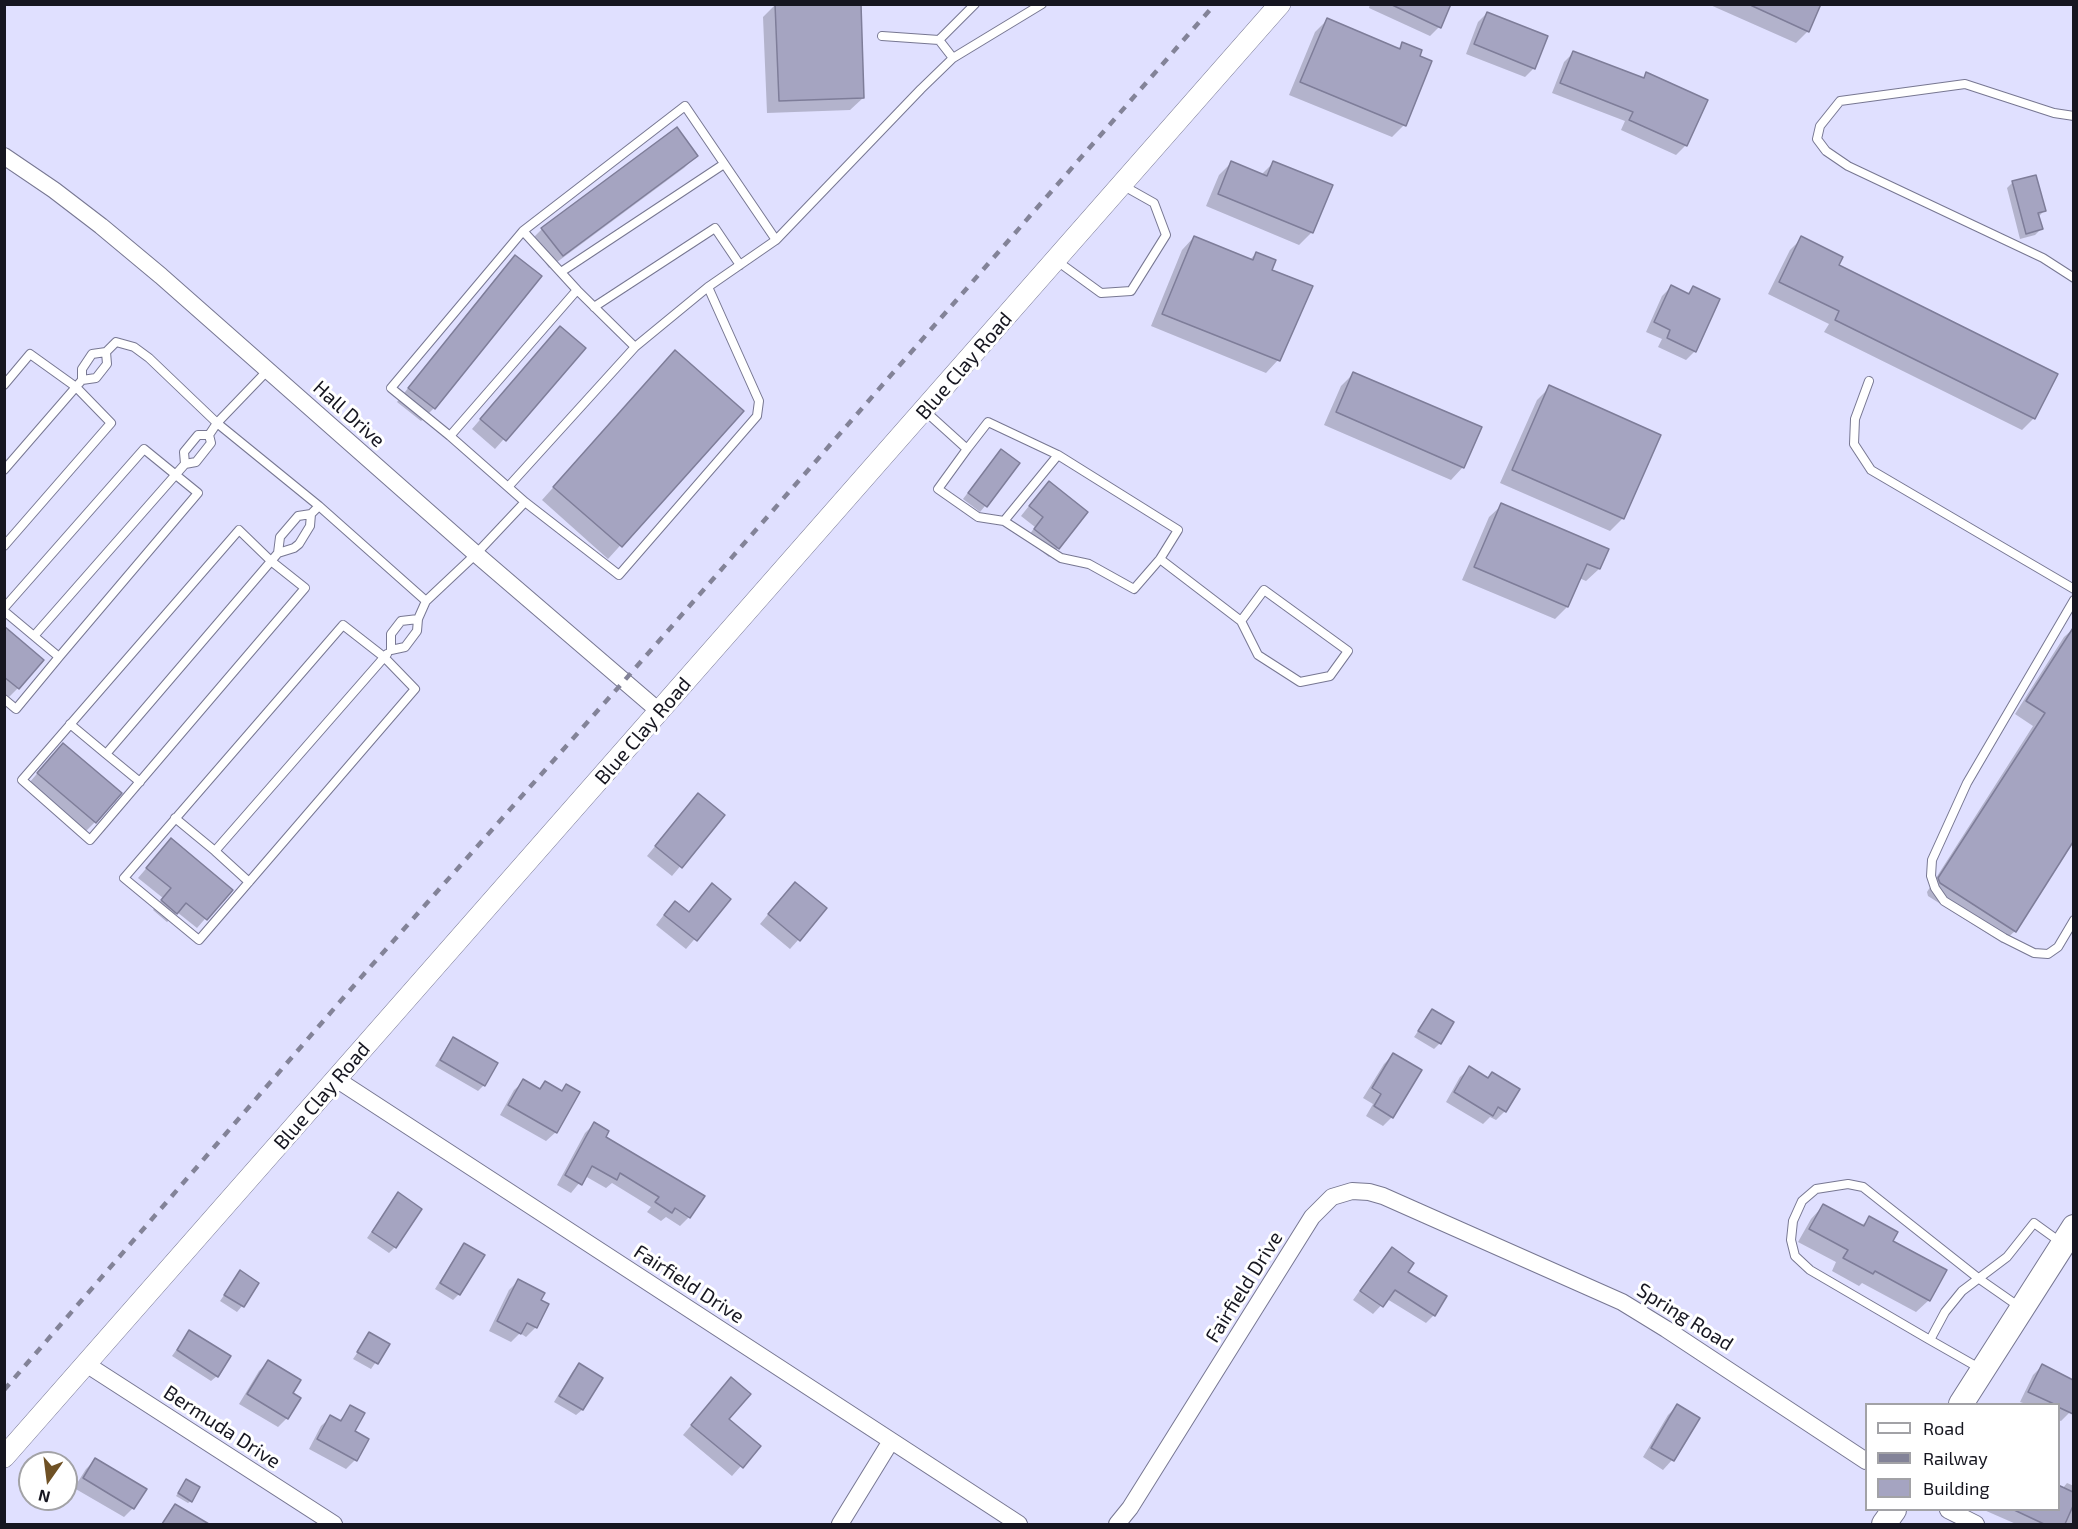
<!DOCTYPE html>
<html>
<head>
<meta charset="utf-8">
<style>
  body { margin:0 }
  #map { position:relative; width:2078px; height:1529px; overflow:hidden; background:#e0e0ff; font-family:"Exo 2",sans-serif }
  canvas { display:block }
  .frame { position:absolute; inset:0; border:6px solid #161620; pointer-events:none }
  .legend { position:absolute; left:1865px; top:1403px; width:195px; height:108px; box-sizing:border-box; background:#fff; border:2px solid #a2a2a6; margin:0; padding:8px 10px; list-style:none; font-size:18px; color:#161620 }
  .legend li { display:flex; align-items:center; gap:12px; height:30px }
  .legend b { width:30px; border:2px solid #a2a2a6 }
  .north { position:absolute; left:18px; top:1451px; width:60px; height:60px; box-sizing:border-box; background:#fff; border:2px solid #a2a2a6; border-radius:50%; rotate:194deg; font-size:16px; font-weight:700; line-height:24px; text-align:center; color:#161620 }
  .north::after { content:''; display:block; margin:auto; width:21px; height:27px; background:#6f5125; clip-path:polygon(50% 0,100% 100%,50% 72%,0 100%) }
</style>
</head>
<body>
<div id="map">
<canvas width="2078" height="1529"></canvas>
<div class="frame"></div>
<ul class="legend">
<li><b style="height:8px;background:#fff"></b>Road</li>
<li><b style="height:8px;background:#838398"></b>Railway</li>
<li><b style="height:16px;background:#a5a4c1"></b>Building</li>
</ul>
<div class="north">N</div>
</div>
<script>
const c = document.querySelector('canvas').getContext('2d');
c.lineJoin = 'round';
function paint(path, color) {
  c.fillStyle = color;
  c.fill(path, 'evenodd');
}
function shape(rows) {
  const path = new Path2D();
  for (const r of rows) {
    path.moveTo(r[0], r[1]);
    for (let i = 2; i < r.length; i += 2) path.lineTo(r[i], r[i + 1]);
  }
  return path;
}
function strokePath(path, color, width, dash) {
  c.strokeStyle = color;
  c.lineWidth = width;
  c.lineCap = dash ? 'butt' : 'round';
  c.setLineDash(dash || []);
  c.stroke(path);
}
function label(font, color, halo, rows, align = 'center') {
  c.font = font + ' "Exo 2",sans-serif';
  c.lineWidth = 6;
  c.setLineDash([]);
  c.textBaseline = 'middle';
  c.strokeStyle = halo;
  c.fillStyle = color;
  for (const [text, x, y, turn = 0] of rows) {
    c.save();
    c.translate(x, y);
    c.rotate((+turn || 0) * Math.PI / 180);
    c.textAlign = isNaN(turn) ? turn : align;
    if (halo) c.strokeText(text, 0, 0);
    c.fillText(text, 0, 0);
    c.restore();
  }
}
paint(shape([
  [776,4,863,98,850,110,767,113,763,17],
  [1370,4,1450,4,1439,27,1430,36,1369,8],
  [1708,4,1820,4,1808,31,1796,43],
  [1487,13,1534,68,1525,77,1466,54,1478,22],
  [1327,20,1398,49,1403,44,1404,125,1392,137,1289,95,1315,32],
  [1573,53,1642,79,1647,74,1706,101,1685,146,1676,155,1621,130,1625,121,1552,93,1564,62],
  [696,156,684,168,549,268,530,241,542,229],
  [1274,162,1312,232,1299,245,1206,206,1219,175,1231,163,1261,175],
  [2013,182,2044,211,2038,217,2041,229,2035,235,2020,239,2007,188],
  [1194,237,1250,260,1256,253,1270,271,1311,287,1278,360,1266,373,1151,326,1182,250],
  [1802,238,1837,266,2034,418,2022,430,1824,332,1829,324,1768,294,1790,250],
  [516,257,540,276,434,408,421,421,397,402,503,269],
  [1671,287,1687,294,1693,288,1695,351,1686,360,1658,347,1662,339,1646,332,1662,296],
  [551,337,584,348,495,449,472,429],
  [663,365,742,411,608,559,542,500],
  [1354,373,1463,467,1451,480,1324,425,1341,386],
  [1550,387,1623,518,1610,531,1500,483,1537,400],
  [995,457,985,506,980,512,963,499],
  [1040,492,1058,548,1049,557,1026,539,1035,527,1021,516],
  [1502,505,1607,549,1599,569,1586,581,1579,578,1567,607,1555,619,1462,580,1489,517],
  [4,628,18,688,9,697,4,693],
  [2074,628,2074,839,2015,931,2002,943,1928,896,1927,892,2033,726,2015,714,2064,637],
  [54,754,95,822,86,831,29,783],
  [689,805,723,816,672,876,647,856],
  [162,850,230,890,197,928,177,912,167,922,153,910,163,898,138,878],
  [786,893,799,939,790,949,760,924],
  [703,894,729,899,686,949,656,925,666,912,688,913],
  [1432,1011,1440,1043,1434,1049,1414,1037],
  [454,1039,484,1085,478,1091,435,1066,448,1045],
  [1393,1055,1392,1117,1383,1126,1366,1116,1373,1104,1363,1098,1384,1064],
  [1470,1068,1505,1111,1496,1120,1490,1117,1483,1124,1446,1102,1460,1077],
  [524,1081,539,1089,545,1083,560,1092,566,1086,556,1132,546,1141,500,1115,514,1090],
  [594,1124,604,1137,689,1217,680,1226,666,1217,661,1221,647,1212,651,1207,612,1183,606,1188,585,1176,571,1193,557,1185,585,1133],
  [398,1194,395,1247,389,1253,367,1238],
  [1823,1206,1861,1226,1870,1218,1891,1242,1929,1300,1916,1312,1862,1283,1859,1286,1832,1271,1836,1262,1798,1242,1811,1219],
  [464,1245,482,1256,459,1294,453,1300,435,1289,459,1251],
  [1392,1249,1434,1315,1426,1323,1387,1299,1373,1314,1353,1300,1384,1257],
  [240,1272,242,1306,237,1312,220,1301],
  [518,1281,539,1301,547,1305,536,1327,526,1337,520,1333,511,1342,489,1331,509,1290],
  [189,1332,217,1376,211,1381,172,1356],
  [370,1334,388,1345,371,1369,353,1359],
  [268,1362,291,1393,287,1418,278,1427,239,1404,259,1371],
  [579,1365,601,1378,582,1410,576,1415,554,1402,573,1371],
  [2042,1366,2074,1382,2074,1406,2070,1412,2061,1421,2058,1420,2058,1404,2026,1404,2020,1402,2033,1375],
  [722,1389,727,1419,759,1446,732,1476,683,1435],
  [1677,1406,1698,1419,1672,1460,1663,1470,1643,1457,1668,1415],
  [351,1407,355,1460,346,1469,309,1449,321,1426,331,1417,339,1421],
  [95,1460,133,1508,124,1517,74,1488,86,1469],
  [184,1483,191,1501,188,1503,176,1496],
  [2067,1483,2074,1486,2074,1524,2016,1524,1984,1510,2058,1510,2062,1489],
  [176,1506,206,1524,162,1524]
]), '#0003');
const building = shape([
  [775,4,861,4,864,98,779,101,775,4],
  [1390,4,1451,4,1441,28,1390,4],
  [1748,4,1821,4,1809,32,1748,4],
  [1487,12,1548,36,1535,69,1474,44,1487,12],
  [1327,18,1400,49,1402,42,1422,50,1420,56,1432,61,1406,126,1300,82,1327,18],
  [1573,51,1644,78,1646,72,1708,100,1687,146,1629,120,1633,112,1560,83,1573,51],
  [677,127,698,156,563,256,541,228,677,127],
  [1231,161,1267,176,1273,161,1333,185,1313,233,1218,194,1231,161],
  [2036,175,2046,211,2038,213,2043,229,2026,234,2012,181,2036,175],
  [1194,236,1253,260,1256,252,1276,260,1272,270,1313,286,1280,361,1162,314,1194,236],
  [1801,236,1843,257,1839,265,2058,374,2035,419,1835,320,1839,311,1779,282,1801,236],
  [515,255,542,276,435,409,408,388,515,255],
  [1671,285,1689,294,1693,286,1720,299,1696,352,1667,338,1670,330,1654,322,1671,285],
  [560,326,586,348,506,441,480,419,560,326],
  [675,350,744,411,622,547,553,487,675,350],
  [1353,372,1482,427,1464,468,1336,412,1353,372],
  [1549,385,1661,435,1624,519,1512,470,1549,385],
  [1001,449,1020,463,987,507,968,493,1001,449],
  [1049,481,1088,512,1059,549,1034,529,1043,517,1029,506,1049,481],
  [1501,503,1609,549,1600,569,1587,564,1568,607,1474,567,1501,503],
  [4,626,44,660,19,689,4,677,4,626],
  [2073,628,2073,842,2016,932,1940,883,1938,878,2045,713,2026,701,2073,628],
  [63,743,122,793,96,823,37,773,63,743],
  [698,793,725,815,682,868,655,846,698,793],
  [171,838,233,890,207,920,186,903,177,914,161,900,171,888,146,868,171,838],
  [795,882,827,908,800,941,768,914,795,882],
  [712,883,731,899,697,941,664,915,675,901,689,912,712,883],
  [1432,1009,1454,1022,1441,1044,1418,1031,1432,1009],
  [453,1037,498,1063,485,1086,440,1060,453,1037],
  [1393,1053,1422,1070,1393,1118,1374,1106,1381,1094,1372,1088,1393,1053],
  [1469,1066,1488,1078,1492,1072,1520,1089,1506,1112,1498,1107,1493,1116,1454,1092,1469,1066],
  [523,1079,540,1089,545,1081,562,1091,566,1084,580,1092,557,1133,508,1105,523,1079],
  [594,1122,609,1131,606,1137,705,1196,690,1218,675,1208,672,1213,655,1202,659,1197,620,1173,617,1180,592,1166,582,1185,565,1175,594,1122],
  [398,1192,422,1209,396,1248,372,1232,398,1192],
  [1823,1204,1864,1226,1869,1216,1898,1232,1893,1241,1947,1270,1930,1301,1875,1271,1873,1274,1843,1258,1848,1250,1809,1229,1823,1204],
  [464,1243,485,1255,460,1295,440,1283,464,1243],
  [1392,1247,1414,1263,1408,1272,1447,1296,1435,1316,1395,1290,1383,1307,1360,1291,1392,1247],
  [240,1270,259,1283,244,1307,224,1295,240,1270],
  [518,1279,545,1293,541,1300,549,1304,537,1328,527,1323,521,1334,497,1321,518,1279],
  [189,1330,231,1356,218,1377,177,1350,189,1330],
  [369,1332,390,1344,378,1364,357,1352,369,1332],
  [268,1360,301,1380,293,1393,301,1398,288,1419,247,1394,268,1360],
  [579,1363,603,1378,583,1410,559,1396,579,1363],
  [2042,1364,2073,1380,2073,1414,2058,1407,2058,1404,2054,1404,2028,1392,2042,1364],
  [731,1377,751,1394,729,1419,761,1446,743,1468,691,1425,731,1377],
  [1677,1404,1700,1418,1674,1461,1651,1448,1677,1404],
  [350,1405,365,1413,355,1431,369,1439,357,1461,317,1439,330,1415,341,1421,350,1405],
  [95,1458,147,1489,134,1509,83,1478,95,1458],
  [186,1479,200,1487,192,1502,178,1493,186,1479],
  [2058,1485,2073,1492,2073,1506,2065,1524,2044,1524,2012,1509,2058,1509,2058,1485],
  [175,1504,209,1524,162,1524,175,1504]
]);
paint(building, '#a5a4c1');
strokePath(building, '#7e7d99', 1.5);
const service = shape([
  [882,36,939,40,953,58],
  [939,40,975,4],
  [2074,116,2054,113,1965,84,1840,101,1820,126,1817,139,1826,151,1848,166,2043,258,2074,278],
  [523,231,685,106,776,240],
  [1057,261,1101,293,1131,291,1166,235,1154,203,1122,185],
  [561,272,724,164],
  [708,287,776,240,921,89,953,58,1042,4],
  [594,307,715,228,740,265],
  [82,380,82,369,92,354,106,352,116,342,134,347,149,358,217,423,268,370],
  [1869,381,1855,419,1854,444,1871,470,2074,589],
  [4,385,30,354,76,387,111,423,4,546],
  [925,411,967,449,938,489,978,517,1004,521,1058,455,988,422,967,449],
  [209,435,198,435,184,452,185,464,196,462,211,443,209,435,217,423,319,506],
  [450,436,391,388,523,231,577,290],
  [4,470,82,380,96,378,107,364,106,352],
  [508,487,450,436,577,290,635,347],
  [311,514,310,526,299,544,294,548,278,553,280,537,298,516,311,514,319,506,426,601],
  [1004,521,1061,558,1089,564,1134,589,1160,559,1178,530,1058,455],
  [239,530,271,561,305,588,90,840,22,780,239,530],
  [1160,559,1241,621,1258,655,1300,682,1330,676,1348,651,1264,590,1241,621],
  [2074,600,1967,783,1932,860,1931,876,1935,888,1944,901,2004,938,2034,953,2048,954,2058,947,2074,920],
  [4,608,144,449,198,493,59,657],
  [4,611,59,657,16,709,4,699],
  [418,619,401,621,391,634,391,650,405,647,417,631,418,619,426,601,476,554,525,502,619,575,757,416,759,401,708,287,635,347,508,487,525,502],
  [343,625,384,657,415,689,199,940,124,878,343,625],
  [34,636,185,464],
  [70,724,106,754],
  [140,782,106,754,278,553],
  [175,818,215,851],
  [249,882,215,851,387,654],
  [1930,1340,1810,1270,1795,1256,1791,1240,1793,1221,1802,1201,1816,1189,1848,1184,1863,1187,1978,1278,2021,1308],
  [1981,1369,1930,1340,1945,1312,1962,1291,2007,1257,2034,1223,2063,1244]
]);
const minor = shape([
  [4,156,54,190,101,226,161,276,476,554,660,712],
  [336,1079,1019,1524],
  [86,1364,334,1524],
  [1948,1510,1976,1524],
  [840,1524,891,1441],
  [1117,1524,1130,1508,1312,1217,1332,1197,1352,1191,1369,1192,1383,1196,1622,1302,1666,1329,1866,1461]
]);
const tertiary = shape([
  [4,1457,1280,4]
]);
const secondary = shape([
  [1961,1404,2074,1227],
  [1884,1524,1894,1510]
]);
strokePath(service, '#777792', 10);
strokePath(minor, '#777792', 18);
strokePath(tertiary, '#777792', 22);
strokePath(secondary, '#777792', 26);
strokePath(service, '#fff', 8);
strokePath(minor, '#fff', 16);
strokePath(tertiary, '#fff', 21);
strokePath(secondary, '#fff', 24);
strokePath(shape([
  [4,1390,364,974,624,681,1215,4]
]), '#838398', 4.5, [8, 8]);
label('20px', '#161620', '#fff', [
  ["Blue Clay Road",964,366,-49],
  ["Hall Drive",349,414,42],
  ["Blue Clay Road",643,731,-49],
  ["Blue Clay Road",322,1096,-49],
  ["Fairfield Drive",689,1284,33],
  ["Fairfield Drive",1244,1287,-58],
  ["Spring Road",1685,1317,32],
  ["Bermuda Drive",222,1427,33]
]);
</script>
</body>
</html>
